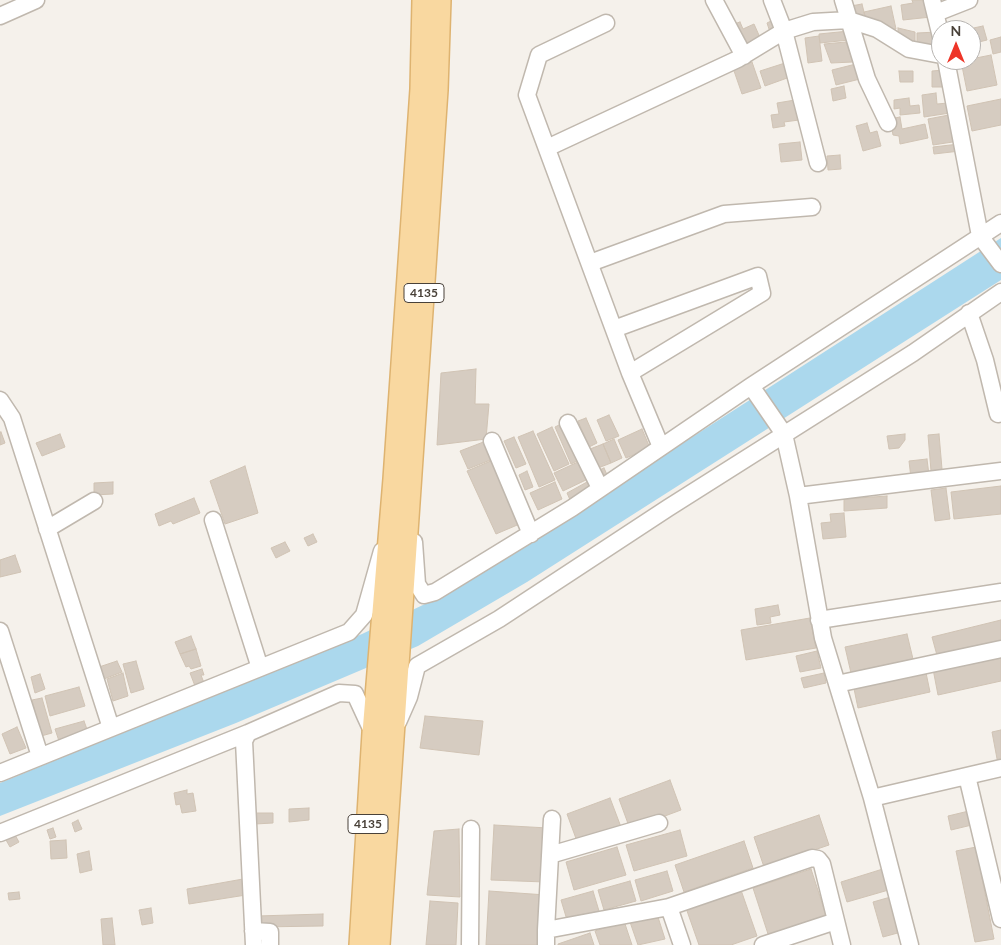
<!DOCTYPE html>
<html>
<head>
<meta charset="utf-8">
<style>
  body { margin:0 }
  #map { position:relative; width:1001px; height:945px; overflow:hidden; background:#f5f1eb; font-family:Lato,sans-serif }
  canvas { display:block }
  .north { position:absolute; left:931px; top:20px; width:50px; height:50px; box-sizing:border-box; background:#fff; border:1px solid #b6b3b0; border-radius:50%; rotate:0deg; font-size:14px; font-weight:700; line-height:20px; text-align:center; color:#494139 }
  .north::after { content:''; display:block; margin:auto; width:18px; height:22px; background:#ee3528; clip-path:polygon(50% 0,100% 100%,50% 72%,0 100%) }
</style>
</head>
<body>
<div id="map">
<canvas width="1001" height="945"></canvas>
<div class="north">N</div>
</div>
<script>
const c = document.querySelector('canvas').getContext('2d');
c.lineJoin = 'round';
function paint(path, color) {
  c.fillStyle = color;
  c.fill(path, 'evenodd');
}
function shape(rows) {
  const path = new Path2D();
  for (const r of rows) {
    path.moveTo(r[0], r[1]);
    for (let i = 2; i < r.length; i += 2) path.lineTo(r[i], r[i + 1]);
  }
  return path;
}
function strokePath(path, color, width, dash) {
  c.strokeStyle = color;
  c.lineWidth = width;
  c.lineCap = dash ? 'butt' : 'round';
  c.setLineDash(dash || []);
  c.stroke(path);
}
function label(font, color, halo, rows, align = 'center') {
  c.font = font + ' Lato,sans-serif';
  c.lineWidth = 4;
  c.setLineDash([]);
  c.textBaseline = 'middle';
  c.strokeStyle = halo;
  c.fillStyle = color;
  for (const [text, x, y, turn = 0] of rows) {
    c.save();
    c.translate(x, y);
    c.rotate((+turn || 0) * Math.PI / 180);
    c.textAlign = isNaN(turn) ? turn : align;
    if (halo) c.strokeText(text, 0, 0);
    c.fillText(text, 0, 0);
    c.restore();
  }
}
paint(shape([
  [1001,238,1001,280,527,582,418,646,236,723,0,816,0,783,362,634,425,604,486,570]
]), '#abd8ed');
const building = shape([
  [912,0,929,0,931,17,903,20,901,5,913,3,912,0],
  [862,4,865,16,853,19,851,6,862,4],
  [891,6,896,29,884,31,867,26,864,12,891,6],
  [773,20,778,32,771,35,767,23,773,20],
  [740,22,743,29,754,24,762,42,745,49,734,24,740,22],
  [983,26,987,40,971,44,971,30,964,30,983,26],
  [898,28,915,32,915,46,898,38,898,28],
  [849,31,849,40,820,43,819,34,849,31],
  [937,32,938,44,917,45,917,33,937,32],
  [819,36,822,61,808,63,805,38,819,36],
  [1001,37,1001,52,993,54,990,40,1001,37],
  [846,42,853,62,831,63,824,44,846,42],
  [991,55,997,85,967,91,961,61,991,55],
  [752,62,761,88,742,94,733,68,752,62],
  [785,63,790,77,765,86,760,71,785,63],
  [856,64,860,79,836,85,832,70,856,64],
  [944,70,945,87,932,87,932,71,944,70],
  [899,71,913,71,913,82,900,82,899,71],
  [844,86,846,98,833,101,831,89,844,86],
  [936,93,937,104,948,103,950,113,924,117,922,95,936,93],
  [909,98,910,106,919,105,920,113,900,115,900,108,894,109,894,100,909,98],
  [1001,99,1001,125,972,131,967,106,1001,99],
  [795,100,799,120,784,122,785,126,773,128,771,115,779,114,777,103,795,100],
  [954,114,959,141,933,145,928,119,954,114],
  [900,117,902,129,925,124,928,138,900,144,899,136,893,135,890,119,900,117],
  [867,123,870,133,877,131,881,146,863,151,856,126,867,123],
  [800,142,802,160,781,162,779,144,800,142],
  [959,144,960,151,934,154,933,147,959,144],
  [840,155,841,169,828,170,827,156,840,155],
  [476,369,475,404,489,404,486,439,437,445,441,373,476,369],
  [609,415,619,436,606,441,597,420,609,415],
  [586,418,597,443,589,447,578,421,586,418],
  [563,423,579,460,571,464,555,427,563,423],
  [552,427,569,464,554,471,537,434,552,427],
  [642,429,650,448,626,458,618,440,642,429],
  [533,431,555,480,539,487,518,437,533,431],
  [1,432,5,443,0,445,0,432,1,432],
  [60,434,65,447,42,456,36,443,60,434],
  [905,434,905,440,899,448,889,449,887,436,905,434],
  [939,434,942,469,931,471,928,435,939,434],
  [514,437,526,464,516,468,504,441,514,437],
  [614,439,622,458,611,463,603,444,614,439],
  [486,441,493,459,468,469,460,451,486,441],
  [603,444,611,463,598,468,590,449,603,444],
  [927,459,929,475,911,478,909,461,927,459],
  [493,460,522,523,496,534,467,471,493,460],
  [580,461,588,479,563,491,554,473,580,461],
  [245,466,258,513,225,524,210,481,245,466],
  [604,468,609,479,602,482,597,471,604,468],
  [527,471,533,487,525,490,519,475,527,471],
  [113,482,113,494,94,495,94,483,113,482],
  [555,482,562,499,538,510,530,493,555,482],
  [587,482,592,491,571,502,567,493,587,482],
  [1001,486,1001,514,954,519,951,492,1001,486],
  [946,488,950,519,935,521,931,490,946,488],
  [887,496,887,508,844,511,844,499,887,496],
  [194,498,200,513,173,524,171,521,159,526,155,514,194,498],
  [844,513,846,537,823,539,821,523,831,522,830,514,844,513],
  [313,534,317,542,308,546,304,538,313,534],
  [285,542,290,551,276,558,271,548,285,542],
  [15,555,21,572,0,577,0,560,15,555],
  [778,605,780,615,770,617,771,623,757,625,755,609,778,605],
  [810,618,816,648,746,660,741,630,810,618],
  [1001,620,1001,643,938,659,932,637,1001,620],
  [907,634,913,659,851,673,845,647,907,634],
  [191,636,196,649,180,654,175,642,191,636],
  [196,649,201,666,191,669,189,666,186,667,180,654,196,649],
  [817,651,821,668,800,672,796,656,817,651],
  [1001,654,1001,681,938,695,933,669,1001,654],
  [117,661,122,672,104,679,99,667,117,661],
  [136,661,144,689,131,693,123,664,136,661],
  [925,668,930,692,858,708,853,684,925,668],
  [202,669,204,675,201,675,204,683,195,686,190,673,202,669],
  [123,673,128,696,113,701,107,679,123,673],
  [824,673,826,683,804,688,801,678,824,673],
  [40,674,45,689,35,693,31,677,40,674],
  [79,687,85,706,50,716,45,696,79,687],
  [42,698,52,733,41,736,32,700,42,698],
  [425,716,483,721,479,755,420,748,425,716],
  [84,721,88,732,59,741,55,729,84,721],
  [17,727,26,748,10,754,2,734,17,727],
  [1001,730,1001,763,998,764,992,732,1001,730],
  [670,780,681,810,630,829,619,799,670,780],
  [187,790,187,794,193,793,196,811,182,813,180,804,176,805,174,793,187,790],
  [610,798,621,827,578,844,567,814,610,798],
  [309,808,309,820,289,822,289,809,309,808],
  [973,810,976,824,951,830,948,816,973,810],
  [255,813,273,813,273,823,255,824,255,813],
  [819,815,829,845,764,867,754,837,819,815],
  [78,820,82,829,75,832,72,823,78,820],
  [494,825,548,828,545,882,491,880,494,825],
  [53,828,56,837,50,839,47,830,53,828],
  [459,829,460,897,427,895,434,831,459,829],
  [680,830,687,856,634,871,626,845,680,830],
  [15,835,19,842,10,847,6,840,15,835],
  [66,840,67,858,51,859,50,841,66,840],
  [744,841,753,868,684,892,675,865,744,841],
  [617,847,626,875,574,890,566,862,617,847],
  [976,847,994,939,975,942,956,851,976,847],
  [89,851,92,870,80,873,77,854,89,851],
  [886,868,892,889,847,902,841,882,886,868],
  [811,869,827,918,769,937,753,888,811,869],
  [667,871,673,891,641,901,635,880,667,871],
  [243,879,246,895,189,904,187,889,243,879],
  [630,881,636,901,604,910,598,890,630,881],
  [741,890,757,936,731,945,699,945,686,908,741,890],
  [489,891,546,895,543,945,486,945,489,891],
  [593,891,599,911,567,920,561,900,593,891],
  [19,892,20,899,9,900,8,893,19,892],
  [894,896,905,931,883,937,873,902,894,896],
  [430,901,458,903,456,945,426,945,430,901],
  [151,908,153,923,142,925,139,910,151,908],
  [323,914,323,926,258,927,257,916,323,914],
  [657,914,665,939,638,945,630,922,657,914],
  [112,918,115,945,103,945,101,919,112,918],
  [624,921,632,945,600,945,595,931,624,921],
  [590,933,594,945,558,945,558,944,590,933]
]);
paint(building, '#d6ccc1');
strokePath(building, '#d0c3b4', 1);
const minor = shape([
  [714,0,744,56],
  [772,0,784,31,818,163],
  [843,0,867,79,888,123],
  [932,0,941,37],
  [936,13,969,0],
  [0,16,36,0],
  [606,23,539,55,527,95,630,373,661,447],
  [946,60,980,236,1001,264],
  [547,148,738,59,784,31,813,22,849,20,877,29,909,49,941,55],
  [590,263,724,214,812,207],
  [969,313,985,360,998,414],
  [614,329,758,276,762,293,630,373],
  [751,386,784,434,798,496,823,638,872,798,910,945],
  [0,400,12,418,111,728],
  [568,423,600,488],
  [492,441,531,534],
  [798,496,1001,471],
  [213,520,260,668],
  [47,529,94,501],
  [414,542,417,584,424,595,435,592,572,508,751,386,1001,223],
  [819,620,1001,592],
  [0,631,40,756],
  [837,684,1001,649],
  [398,722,409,697,417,666,499,619,668,508,913,353,1001,292],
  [248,733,244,741,254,945],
  [0,773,349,632,364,615,382,551],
  [967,776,1001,919],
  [872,798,1001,768],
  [0,833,248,733,339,693,355,694,373,733],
  [550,855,659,823],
  [669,907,682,945],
  [546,930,552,819],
  [253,931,270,932,270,945],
  [470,945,471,829],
  [546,945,546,930,669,907,812,858,818,859,822,864,842,945],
  [763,945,836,921]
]);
const major = shape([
  [360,945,373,733,394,479,421,89,423,0],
  [379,945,437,90,440,0]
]);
strokePath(minor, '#c0b8ae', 19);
strokePath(major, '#deb370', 24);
strokePath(minor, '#fff', 16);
strokePath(major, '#f9d8a0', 21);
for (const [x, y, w] of [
  [424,293,40],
  [368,824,40]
]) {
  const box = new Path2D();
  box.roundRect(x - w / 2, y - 9.5, w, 19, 4);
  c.fillStyle = '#fff';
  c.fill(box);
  strokePath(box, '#494139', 1);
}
label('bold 12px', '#494139', null, [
  ["4135",424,293],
  ["4135",368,824]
]);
</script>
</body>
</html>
